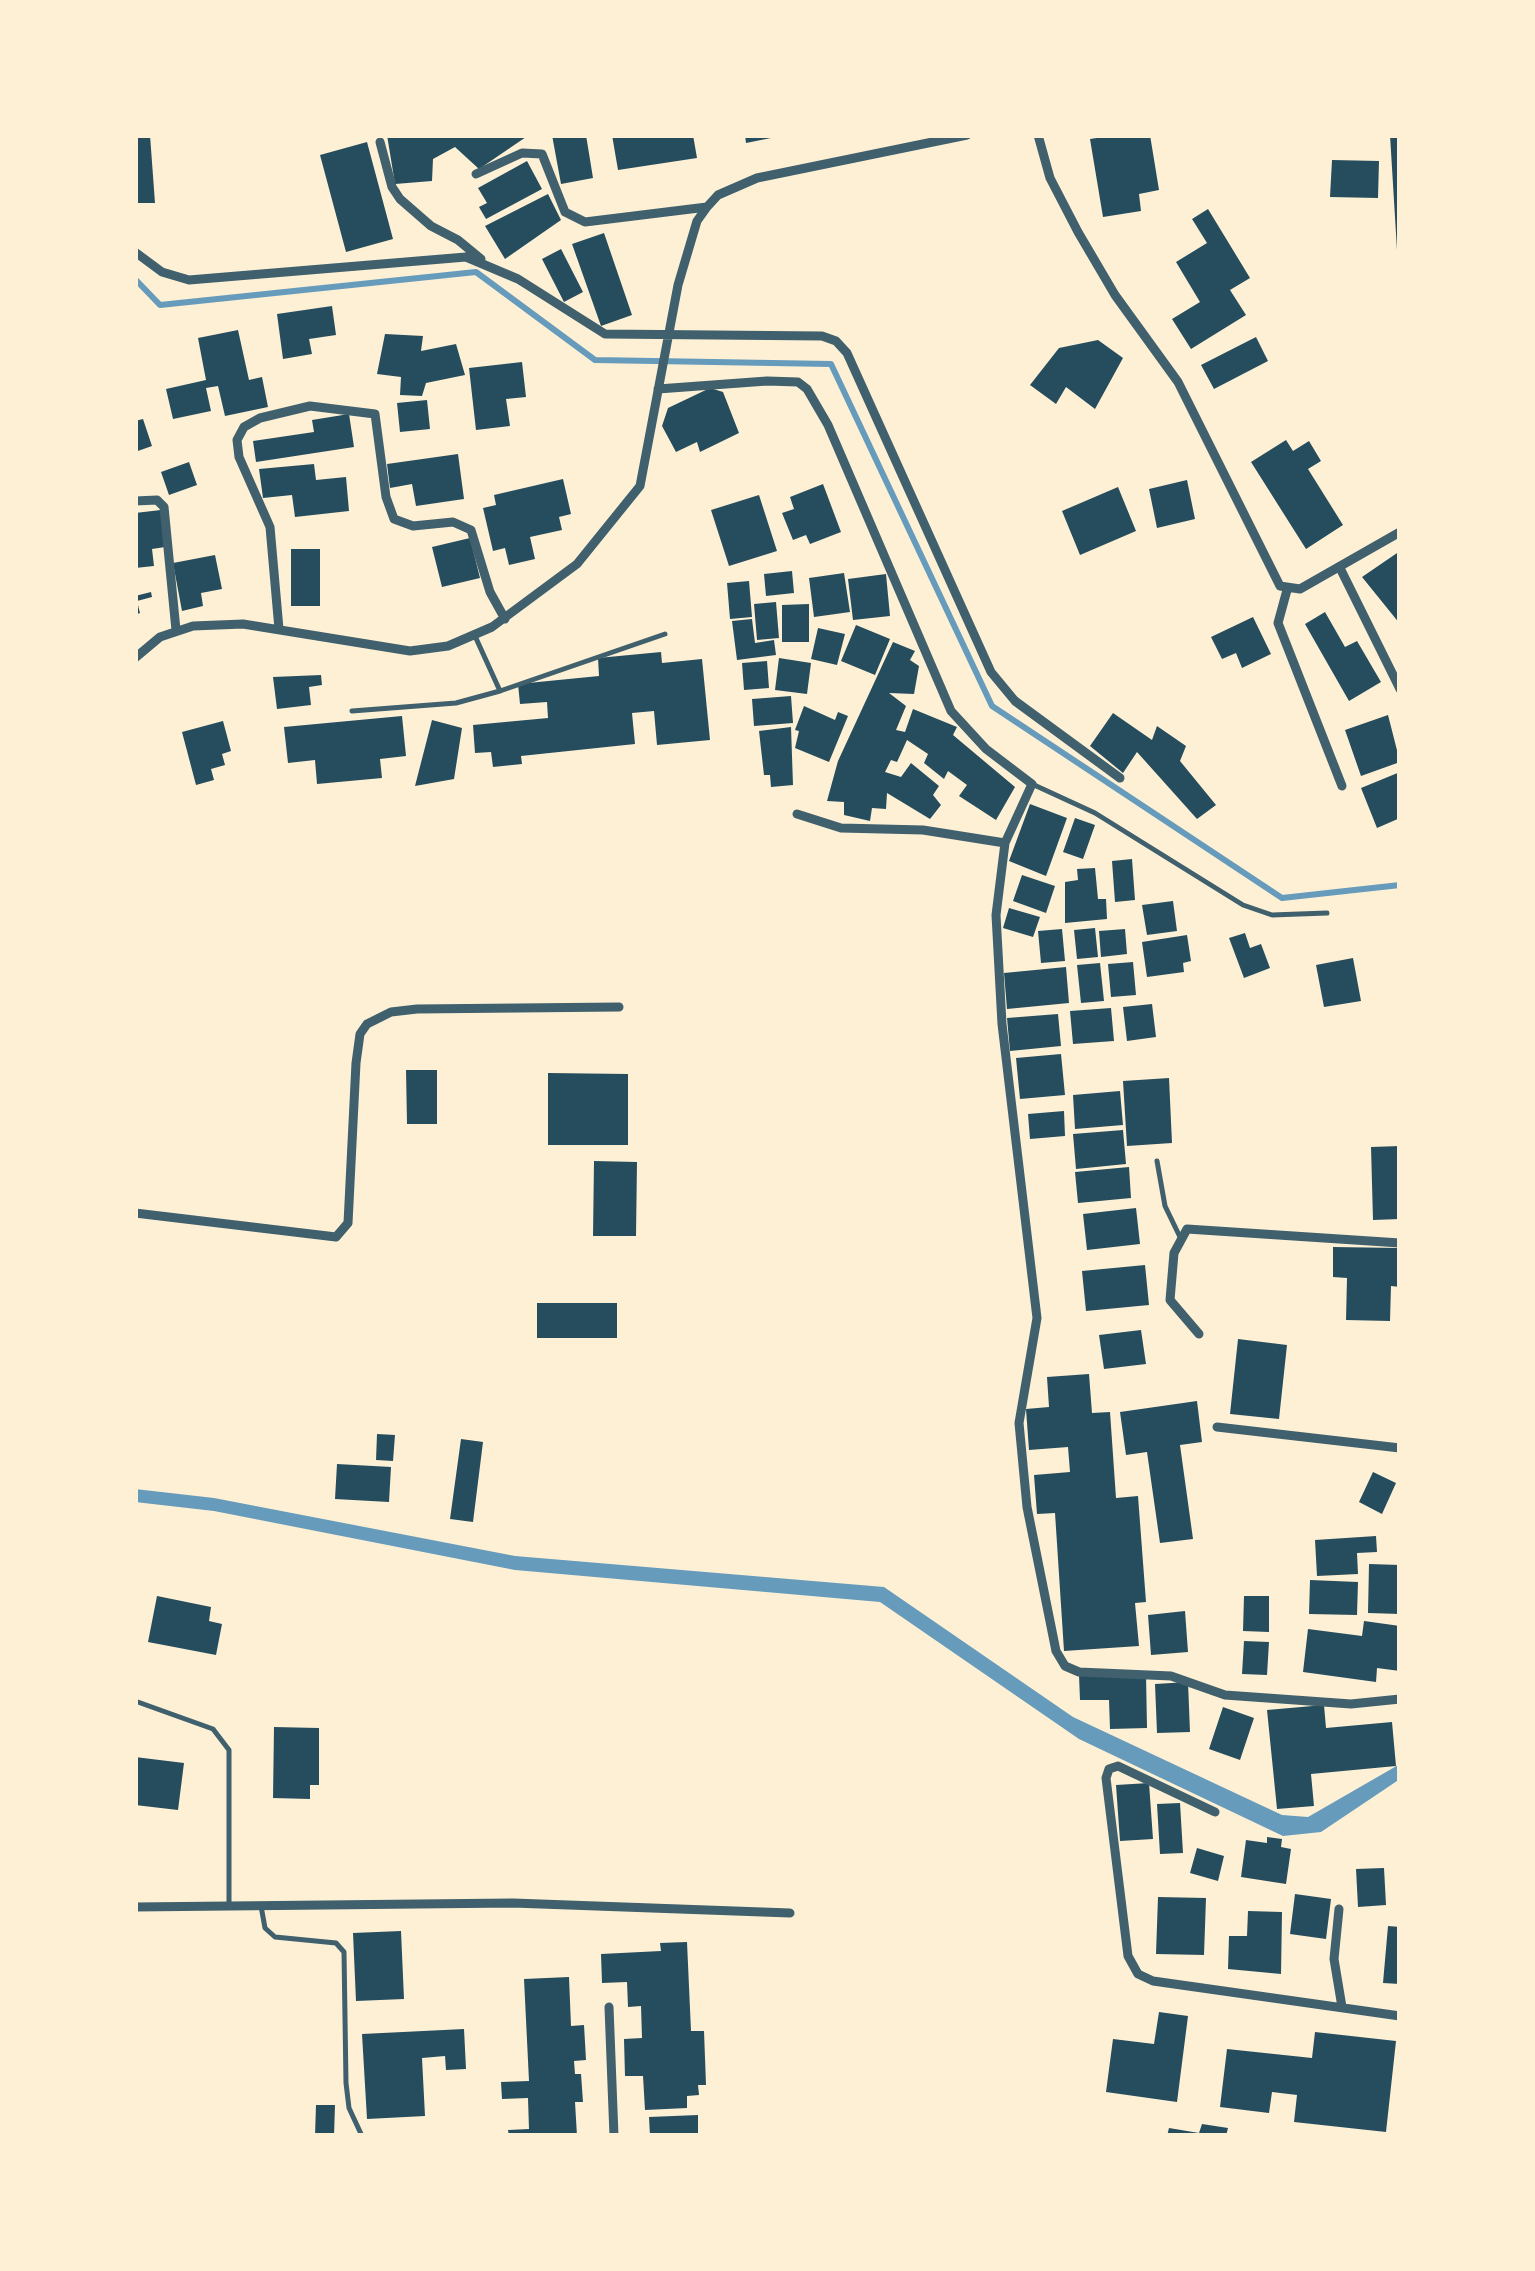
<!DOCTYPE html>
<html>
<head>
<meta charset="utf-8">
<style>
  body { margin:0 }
  #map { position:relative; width:1535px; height:2271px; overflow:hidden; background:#fdf0d5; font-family:"Roboto Serif",serif }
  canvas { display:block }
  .frame { position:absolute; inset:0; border:138px solid #fdf0d5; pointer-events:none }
</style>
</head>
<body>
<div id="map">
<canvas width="1535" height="2271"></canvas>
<div class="frame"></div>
</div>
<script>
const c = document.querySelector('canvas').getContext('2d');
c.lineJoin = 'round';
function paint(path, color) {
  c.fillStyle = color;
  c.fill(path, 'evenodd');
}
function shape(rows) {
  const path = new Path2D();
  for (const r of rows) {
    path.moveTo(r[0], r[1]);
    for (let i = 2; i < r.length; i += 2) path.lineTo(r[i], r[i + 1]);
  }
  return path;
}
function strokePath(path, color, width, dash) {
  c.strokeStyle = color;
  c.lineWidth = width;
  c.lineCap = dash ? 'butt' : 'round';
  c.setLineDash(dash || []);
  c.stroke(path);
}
paint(shape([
  [135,1489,214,1498,515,1556,884,1587,1073,1717,1282,1815,1308,1817,1400,1764,1400,1779,1321,1832,1283,1836,1079,1739,880,1602,515,1570,214,1511,135,1502]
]), '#669bbc');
strokePath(shape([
  [135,279,160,305,476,272,595,360,831,364,992,706,1282,898,1400,885]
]), '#669bbc', 6);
paint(shape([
  [135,135,150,135,155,203,135,203],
  [387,135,529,135,479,169,455,147,433,159,432,181,395,184],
  [552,135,586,135,593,178,561,184],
  [612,135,693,135,697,158,618,170],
  [745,135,776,135,776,137,746,143],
  [1116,135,1150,135,1159,190,1139,194,1141,211,1103,217,1090,139],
  [1390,135,1400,135,1400,250,1397,250],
  [367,142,393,239,346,252,320,155],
  [1332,160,1379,161,1378,198,1330,197],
  [527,161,542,189,486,219,479,207,487,203,478,188],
  [548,194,561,220,505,259,485,226],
  [1208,209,1250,278,1230,290,1246,315,1191,349,1172,319,1200,302,1176,262,1207,243,1192,219],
  [604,233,632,315,601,326,572,244],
  [561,249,583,292,564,302,542,259],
  [332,306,336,335,309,339,312,354,283,359,277,314],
  [238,330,249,380,262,377,268,407,225,416,218,386,206,388,211,411,173,419,166,389,206,380,198,338],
  [385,334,423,336,421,351,456,344,465,375,426,383,422,396,400,395,401,377,377,374],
  [1256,337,1268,361,1214,389,1201,365],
  [1098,340,1123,358,1095,409,1066,387,1056,404,1030,385,1059,348],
  [522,362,526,397,506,399,510,426,476,430,469,368],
  [710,388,723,392,739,433,700,452,697,442,676,452,662,426,668,408],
  [427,400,430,429,400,432,397,403],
  [349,414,354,447,256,462,253,441,314,432,312,420],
  [143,419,152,446,135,452,135,421],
  [1286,440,1293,451,1309,441,1321,461,1308,469,1343,525,1306,549,1251,462],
  [458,454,464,499,416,506,412,484,390,488,387,464],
  [189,462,197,485,169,495,161,472],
  [314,464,316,480,346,477,349,511,295,517,292,495,263,498,259,469],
  [563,479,571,514,559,517,562,530,530,537,535,559,509,565,505,548,493,551,483,508,496,505,494,495],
  [1187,480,1195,519,1157,528,1149,489],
  [823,484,841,532,810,544,806,535,793,540,782,513,794,509,790,497],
  [1118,487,1136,531,1080,555,1062,511],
  [759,495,777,551,729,566,711,510],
  [161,510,165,547,152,549,154,566,135,568,135,513],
  [470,538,480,578,442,587,432,547],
  [291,549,320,549,320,606,291,606],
  [1400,551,1400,624,1362,577],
  [215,555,222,589,201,593,203,606,182,611,173,563],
  [792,571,794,593,766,596,764,574],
  [844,573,850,612,814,617,809,578],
  [886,574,890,616,853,620,848,579],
  [749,581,752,617,730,619,727,583],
  [151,592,152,597,137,601,140,613,135,615,135,596],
  [776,602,779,638,757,640,754,604],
  [809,604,809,642,782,642,782,605],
  [1325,612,1345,647,1357,641,1381,682,1349,701,1305,624],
  [1253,617,1271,654,1242,668,1236,653,1222,659,1211,637],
  [752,619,755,643,774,640,776,655,737,660,732,621],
  [856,625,890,639,875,675,841,661],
  [818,628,845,634,837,665,811,659],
  [893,642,915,651,910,660,919,666,914,694,889,693,906,706,896,730,905,732,913,709,957,727,953,735,1015,787,996,820,959,796,967,785,948,771,944,779,924,763,928,754,907,740,897,762,891,760,885,772,901,777,911,763,939,786,933,795,941,805,930,819,887,793,886,809,872,808,870,821,844,815,844,802,827,801,838,761],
  [661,652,662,663,702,659,710,740,657,745,654,711,632,713,635,744,521,756,522,764,493,767,491,752,475,753,473,725,548,718,547,702,520,704,518,684,599,676,598,658],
  [779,658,811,663,807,694,775,690],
  [767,661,769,688,744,690,742,663],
  [321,675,322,685,309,687,311,705,277,709,273,677],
  [791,696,793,723,754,726,752,699],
  [804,706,835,720,838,712,848,716,829,762,795,748,799,731,795,730],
  [1113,713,1152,740,1157,726,1186,746,1180,761,1216,805,1197,819,1137,752,1123,773,1090,746],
  [1388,715,1400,762,1361,776,1345,730],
  [402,716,406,756,380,759,382,778,317,784,315,760,288,763,284,727],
  [432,720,462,728,454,779,415,786],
  [223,721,231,751,222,754,225,765,211,769,214,780,196,785,182,732],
  [791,727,793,785,771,787,770,775,764,775,759,731],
  [1400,772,1400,818,1377,828,1361,788],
  [1030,804,1067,818,1046,876,1009,861],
  [1075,818,1095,825,1083,859,1063,852],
  [1132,859,1135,900,1115,902,1112,861],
  [1095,868,1098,899,1106,899,1107,919,1065,923,1065,882,1078,880,1077,869],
  [1022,875,1055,886,1046,913,1013,901],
  [1173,901,1177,931,1147,935,1142,905],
  [1009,908,1040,917,1033,937,1003,928],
  [1095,928,1098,957,1077,959,1074,930],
  [1062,929,1065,961,1041,963,1038,931],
  [1125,929,1127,954,1101,957,1099,931],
  [1245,933,1250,948,1261,944,1270,968,1244,978,1229,938],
  [1187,935,1191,961,1183,963,1184,972,1147,977,1142,942],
  [1353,958,1361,1001,1324,1007,1316,965],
  [1133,962,1136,995,1111,997,1108,964],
  [1100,963,1104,1001,1081,1003,1077,965],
  [1066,967,1069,1003,1007,1009,1004,973],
  [1152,1004,1156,1037,1127,1041,1123,1007],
  [1111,1008,1114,1041,1073,1044,1070,1011],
  [1058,1014,1061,1046,1010,1051,1007,1018],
  [1061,1054,1065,1095,1020,1099,1016,1058],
  [406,1070,437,1070,437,1124,407,1124],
  [548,1073,628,1074,628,1145,548,1145],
  [1169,1078,1172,1143,1127,1146,1123,1081],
  [1120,1091,1123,1125,1075,1129,1073,1095],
  [1064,1111,1065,1136,1030,1139,1028,1114],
  [1123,1130,1126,1164,1076,1169,1073,1134],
  [1400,1146,1400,1219,1373,1220,1371,1147],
  [594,1161,637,1162,636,1236,593,1236],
  [1129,1167,1131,1198,1078,1203,1075,1172],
  [1136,1208,1140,1244,1087,1250,1083,1214],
  [1333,1247,1400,1248,1400,1287,1391,1286,1390,1321,1346,1320,1347,1278,1333,1277],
  [1145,1265,1149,1305,1086,1311,1082,1271],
  [537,1303,617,1303,617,1338,537,1338],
  [1141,1330,1146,1364,1104,1369,1099,1335],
  [1238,1339,1287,1345,1279,1419,1230,1414],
  [1089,1374,1092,1413,1110,1412,1116,1498,1138,1496,1146,1602,1135,1603,1139,1646,1064,1651,1055,1513,1037,1514,1034,1475,1070,1472,1068,1447,1029,1450,1026,1409,1049,1407,1047,1377],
  [1197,1401,1202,1442,1180,1445,1193,1539,1160,1543,1147,1452,1126,1455,1120,1412],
  [377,1434,395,1435,393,1461,376,1460],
  [461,1439,483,1442,473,1522,450,1519],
  [337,1464,391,1467,389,1502,335,1499],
  [1373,1472,1396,1483,1382,1514,1359,1502],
  [1376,1536,1377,1552,1357,1553,1358,1574,1317,1576,1315,1540],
  [1369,1564,1400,1565,1400,1614,1368,1613],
  [1310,1580,1358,1582,1357,1615,1309,1614],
  [157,1596,211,1607,209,1621,222,1624,216,1655,148,1642],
  [1244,1596,1269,1596,1269,1632,1243,1631],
  [1185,1611,1188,1652,1151,1655,1148,1615],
  [1364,1621,1400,1626,1400,1671,1377,1668,1376,1682,1303,1672,1308,1629,1362,1636],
  [1244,1641,1269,1642,1267,1675,1242,1674],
  [1146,1674,1147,1728,1110,1729,1109,1700,1080,1700,1079,1675],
  [1188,1682,1190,1732,1157,1733,1155,1684],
  [1324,1705,1326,1728,1392,1722,1396,1766,1311,1774,1314,1806,1277,1809,1267,1710],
  [1223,1707,1254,1718,1240,1760,1209,1749],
  [274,1727,319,1728,319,1785,310,1785,310,1799,273,1798],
  [135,1757,184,1763,178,1810,135,1805],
  [1149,1783,1153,1839,1120,1841,1116,1785],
  [1180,1803,1183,1853,1160,1854,1157,1804],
  [1267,1837,1282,1839,1281,1847,1291,1849,1286,1884,1241,1877,1246,1840,1267,1843],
  [1197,1848,1224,1856,1218,1881,1190,1873],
  [1384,1868,1386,1905,1358,1907,1356,1869],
  [1295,1894,1331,1899,1326,1939,1290,1934],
  [1158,1897,1206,1898,1204,1955,1156,1954],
  [1248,1911,1282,1912,1281,1974,1228,1969,1229,1936,1247,1936],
  [1388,1926,1400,1927,1400,1984,1383,1983],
  [401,1931,404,1999,356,2001,353,1933],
  [687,1942,691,2031,704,2031,706,2085,698,2085,699,2095,687,2096,687,2108,645,2110,643,2076,625,2076,624,2039,642,2038,641,2006,628,2007,627,1982,602,1983,601,1954,661,1951,660,1943],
  [569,1977,571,2026,584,2025,586,2060,574,2061,575,2074,581,2074,583,2102,575,2102,577,2136,509,2136,508,2130,529,2129,528,2098,502,2099,501,2082,529,2081,524,1979],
  [1159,2012,1188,2016,1177,2102,1106,2092,1113,2039,1154,2044],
  [464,2029,466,2069,446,2070,445,2056,422,2058,425,2116,367,2119,362,2034],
  [1315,2032,1396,2041,1386,2132,1294,2122,1297,2095,1272,2092,1269,2113,1220,2107,1227,2049,1312,2058],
  [316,2105,335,2105,334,2136,315,2136],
  [698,2115,698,2136,650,2136,649,2117],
  [1202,2124,1228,2128,1226,2136,1167,2136,1169,2128,1199,2133]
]), '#264d5e');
strokePath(shape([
  [475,636,500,691,665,634],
  [352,711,456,703,500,691],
  [1032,784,1095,813,1243,905,1272,915,1327,913],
  [1157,1161,1165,1206,1180,1237],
  [135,1701,213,1729,229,1750,229,1905],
  [261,1906,265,1928,275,1937,336,1943,344,1952,346,2083,349,2108,362,2136]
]), '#3f606c', 5);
strokePath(shape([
  [1038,135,1050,178,1078,232,1115,295,1178,382,1280,586,1300,589,1400,532],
  [380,142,392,187,400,199,431,226,458,240,481,259],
  [476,174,522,153,542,154,565,212,585,222,707,207],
  [135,252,162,272,189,280,466,257,518,279,605,334,822,336,836,341,847,353,991,672,1015,701,1120,778],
  [658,389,767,381,798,382,807,389,828,425,951,711,986,749,1032,784,1005,843,996,915,1002,1024,1037,1318,1019,1423,1027,1507,1056,1651,1065,1666,1079,1672,1171,1676,1225,1695,1351,1704,1400,1699],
  [135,501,157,500,164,507,176,630],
  [1340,568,1400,689],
  [1287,590,1278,623,1342,786],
  [279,629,270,527,239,457,237,440,244,427,260,418,310,406,375,414,386,497,394,519,413,526,453,522,471,530,490,592,505,619],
  [135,658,160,637,193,626,243,624,410,651,448,646,492,627,577,564,640,486,678,285,697,221,707,207,718,195,757,178,967,135],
  [797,814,841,828,923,830,1005,843],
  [135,1213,336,1237,348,1223,356,1063,360,1034,367,1024,391,1012,417,1009,619,1007],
  [1199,1334,1170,1300,1174,1253,1187,1229,1400,1243],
  [1217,1427,1400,1448],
  [1215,1812,1118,1766,1109,1769,1106,1778,1128,1956,1138,1974,1153,1981,1400,2016],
  [135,1907,513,1903,790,1913],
  [1339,1909,1334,1959,1342,2007],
  [609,2007,614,2136]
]), '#3f606c', 9);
</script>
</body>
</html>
